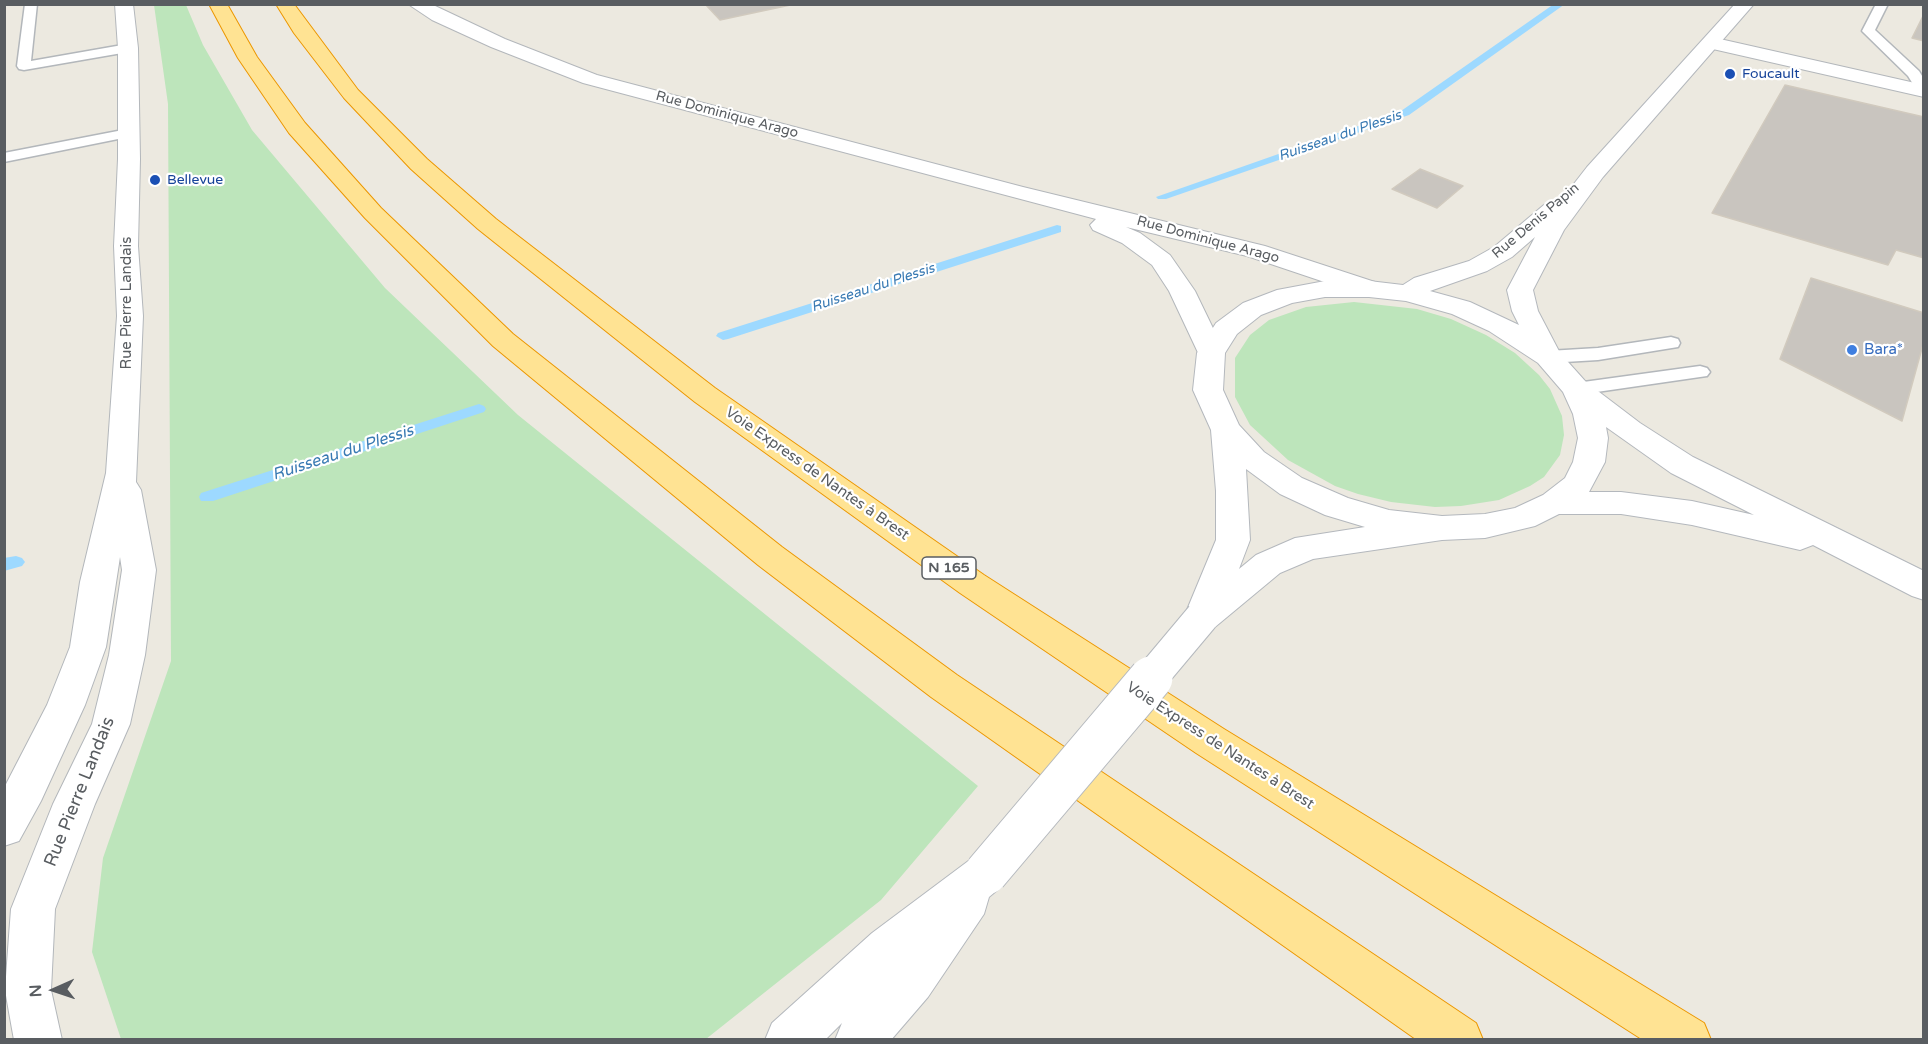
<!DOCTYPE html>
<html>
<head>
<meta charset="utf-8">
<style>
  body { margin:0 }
  #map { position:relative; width:1928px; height:1044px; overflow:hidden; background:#ece9e0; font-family:"Varela Round",sans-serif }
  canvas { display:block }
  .frame { position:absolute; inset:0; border:6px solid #595d61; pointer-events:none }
  .north { position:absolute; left:24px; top:960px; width:60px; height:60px; -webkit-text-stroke:4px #fff; paint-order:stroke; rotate:267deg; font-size:16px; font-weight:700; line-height:24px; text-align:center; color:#595d61 }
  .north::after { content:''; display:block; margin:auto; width:21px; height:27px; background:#595d61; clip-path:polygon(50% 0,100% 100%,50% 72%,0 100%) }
</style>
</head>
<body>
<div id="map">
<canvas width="1928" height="1044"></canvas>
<div class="frame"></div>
<div class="north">N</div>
</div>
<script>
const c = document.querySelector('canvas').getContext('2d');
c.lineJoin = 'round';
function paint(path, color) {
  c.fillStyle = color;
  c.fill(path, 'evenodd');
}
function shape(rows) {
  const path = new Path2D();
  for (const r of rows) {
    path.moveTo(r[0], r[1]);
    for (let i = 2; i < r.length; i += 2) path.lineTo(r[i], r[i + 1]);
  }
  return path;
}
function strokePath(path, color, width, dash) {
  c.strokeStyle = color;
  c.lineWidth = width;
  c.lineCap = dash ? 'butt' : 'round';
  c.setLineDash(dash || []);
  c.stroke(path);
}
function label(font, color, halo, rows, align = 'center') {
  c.font = font + ' "Varela Round",sans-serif';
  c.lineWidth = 4.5;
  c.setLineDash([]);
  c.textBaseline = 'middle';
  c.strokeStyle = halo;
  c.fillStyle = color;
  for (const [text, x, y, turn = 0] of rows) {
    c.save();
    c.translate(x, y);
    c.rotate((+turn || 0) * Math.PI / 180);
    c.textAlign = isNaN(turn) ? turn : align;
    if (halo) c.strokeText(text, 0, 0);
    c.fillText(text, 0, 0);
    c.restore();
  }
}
paint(shape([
  [154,5,186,5,203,45,252,130,385,288,518,415,978,786,881,900,706,1039,121,1039,92,952,103,858,171,661,168,104],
  [1354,302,1417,309,1451,319,1486,335,1515,353,1539,375,1550,389,1562,416,1564,435,1560,455,1544,477,1530,486,1499,500,1461,506,1435,507,1391,502,1358,494,1335,486,1288,460,1250,425,1235,397,1235,358,1250,335,1269,320,1306,307]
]), '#bde5bb');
paint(shape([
  [1554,4,1565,4,1409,115,1166,199,1158,199,1156,197,1401,111,1554,4],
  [1057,225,1061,226,1061,232,728,339,723,340,716,336,718,333,1057,225],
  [479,404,484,406,486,409,484,412,213,501,201,501,199,497,201,493,479,404],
  [16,556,22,558,25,562,22,566,4,571,4,558,16,556]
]), '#9dd9ff');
const building = shape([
  [705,4,795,4,720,20,705,4],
  [1924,14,1924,41,1912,38,1924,14],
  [1785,85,1924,117,1924,258,1896,250,1888,265,1712,213,1785,85],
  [1420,169,1463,186,1437,208,1392,189,1420,169],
  [1811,278,1924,313,1924,341,1902,421,1780,359,1811,278]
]);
paint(building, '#c9c5bf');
strokePath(building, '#d1cabe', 1.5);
const service = shape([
  [25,4,37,4,31,61,128,44,135,48,128,52,24,70,19,69,17,66,25,4],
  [1876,4,1888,4,1875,30,1919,71,1924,79,1924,95,1919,94,1908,76,1862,31,1876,4],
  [128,129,133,130,135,133,133,136,4,162,4,153,128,129],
  [1671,337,1678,339,1680,343,1678,347,1598,360,1548,363,1541,361,1538,357,1541,353,1548,351,1598,348,1671,337],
  [1700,366,1707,368,1710,372,1707,376,1576,395,1569,393,1566,389,1569,385,1576,383,1700,366]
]);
const minor = shape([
  [1711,37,1924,85,1924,97,1704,47,1702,43,1704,39,1711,37]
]);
const tertiary = shape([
  [115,4,133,4,138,48,140,159,138,246,143,316,136,482,141,490,156,570,145,655,130,724,95,804,55,909,51,990,62,1040,14,1040,5,990,11,909,53,804,92,724,109,655,122,570,120,557,106,647,85,705,41,801,19,841,4,846,4,788,47,705,70,647,80,582,106,473,117,316,114,246,118,159,118,48,115,4],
  [408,4,431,4,505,39,597,75,1023,187,1265,246,1378,283,1382,289,1378,295,1369,297,1247,256,1126,227,1140,233,1170,255,1195,291,1225,353,1221,359,1211,362,1201,359,1169,291,1152,265,1122,243,1093,230,1090,225,1096,219,583,83,491,47,432,20,408,4]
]);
const secondary = shape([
  [1735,4,1754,4,1603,177,1564,230,1533,290,1538,311,1560,353,1586,382,1640,423,1693,457,1924,571,1924,600,1912,596,1813,545,1800,550,1692,525,1621,514,1559,514,1535,526,1485,538,1442,540,1313,559,1280,573,1215,627,1202,631,1189,627,1184,617,1216,540,1216,491,1211,430,1193,390,1197,353,1216,323,1243,303,1277,290,1325,281,1369,281,1403,285,1414,278,1469,261,1494,247,1545,204,1559,203,1587,167,1735,4],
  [1535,237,1507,290,1512,311,1519,325,1470,302,1430,291,1487,271,1512,257,1535,237],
  [1325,297,1369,297,1406,301,1452,314,1489,331,1538,363,1563,392,1573,414,1578,438,1573,462,1565,478,1543,495,1515,508,1485,514,1442,516,1389,510,1348,498,1302,478,1264,452,1239,425,1223,390,1225,353,1237,334,1261,315,1292,303,1325,297],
  [1606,427,1671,473,1754,515,1692,501,1621,492,1589,492,1605,462,1608,438,1606,427],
  [1246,469,1280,494,1325,515,1365,527,1295,538,1256,555,1239,569,1250,540,1246,469],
  [986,853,1001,859,1008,873,1001,887,989,897,984,914,928,997,891,1040,835,1040,842,1023,825,1040,765,1040,772,1023,872,933,971,859,986,853]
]);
const trunk = shape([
  [209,4,227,4,257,57,305,123,381,208,513,334,782,547,957,675,1476,1023,1483,1040,1417,1040,931,697,758,565,493,346,365,218,289,133,238,58,209,4],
  [276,4,294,4,358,90,427,159,496,219,715,388,984,575,1224,729,1704,1023,1711,1040,1643,1040,1196,753,960,593,695,402,478,229,411,169,344,98,294,33,276,4]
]);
strokePath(service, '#b3b7bb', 3);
strokePath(minor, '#b3b7bb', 2);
strokePath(tertiary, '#b3b7bb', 2);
strokePath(secondary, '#b4b8bd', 2);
strokePath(trunk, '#ec9700', 2);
paint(service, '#fff');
paint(minor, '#fff');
paint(tertiary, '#fff');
paint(secondary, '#fff');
paint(trunk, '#ffe393');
const secondaryBridgeFar1 = shape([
  [1150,679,1202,617]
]);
const secondaryBridge = shape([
  [986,873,1151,678]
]);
strokePath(secondaryBridgeFar1, '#b4b8bd', 35, []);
strokePath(secondaryBridge, '#b4b8bd', 45, []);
strokePath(secondaryBridgeFar1, '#fff', 33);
strokePath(secondaryBridge, '#fff', 43);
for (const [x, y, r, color] of [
  [1730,74,6,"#1a4fb4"],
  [155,180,6,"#1a4fb4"],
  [1852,350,6,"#3f7fe0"]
]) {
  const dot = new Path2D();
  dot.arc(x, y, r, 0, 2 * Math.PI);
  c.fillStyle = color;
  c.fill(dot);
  strokePath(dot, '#fff', 2);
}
label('14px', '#164399', '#fff', [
  ["Foucault",1742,74],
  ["Bellevue",167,180]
], 'left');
label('14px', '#595d61', '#fff', [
  ["Rue Dominique Arago",727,115,15],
  ["Rue Denis Papin",1536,221,-40],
  ["Rue Dominique Arago",1208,240,15]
]);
label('italic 14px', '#397ab3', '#fff', [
  ["Ruisseau du Plessis",1340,136,-19],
  ["Ruisseau du Plessis",873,288,-18]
]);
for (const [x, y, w] of [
  [949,568,54]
]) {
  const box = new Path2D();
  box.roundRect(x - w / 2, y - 11, w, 22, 4.5);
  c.fillStyle = '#fff';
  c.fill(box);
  strokePath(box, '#595d61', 1.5);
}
label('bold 14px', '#595d61', null, [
  ["N 165",949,568]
]);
label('15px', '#595d61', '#fff', [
  ["Rue Pierre Landais",127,303,-90],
  ["Voie Express de Nantes à Brest",817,474,35],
  ["Voie Express de Nantes à Brest",1220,746,33]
]);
label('15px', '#366cbe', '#fff', [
  ["Bara*",1864,350]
], 'left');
label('italic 16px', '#397ab3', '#fff', [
  ["Ruisseau du Plessis",343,453,-18]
]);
label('18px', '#595d61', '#fff', [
  ["Rue Pierre Landais",80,792,-68]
]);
</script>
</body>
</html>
